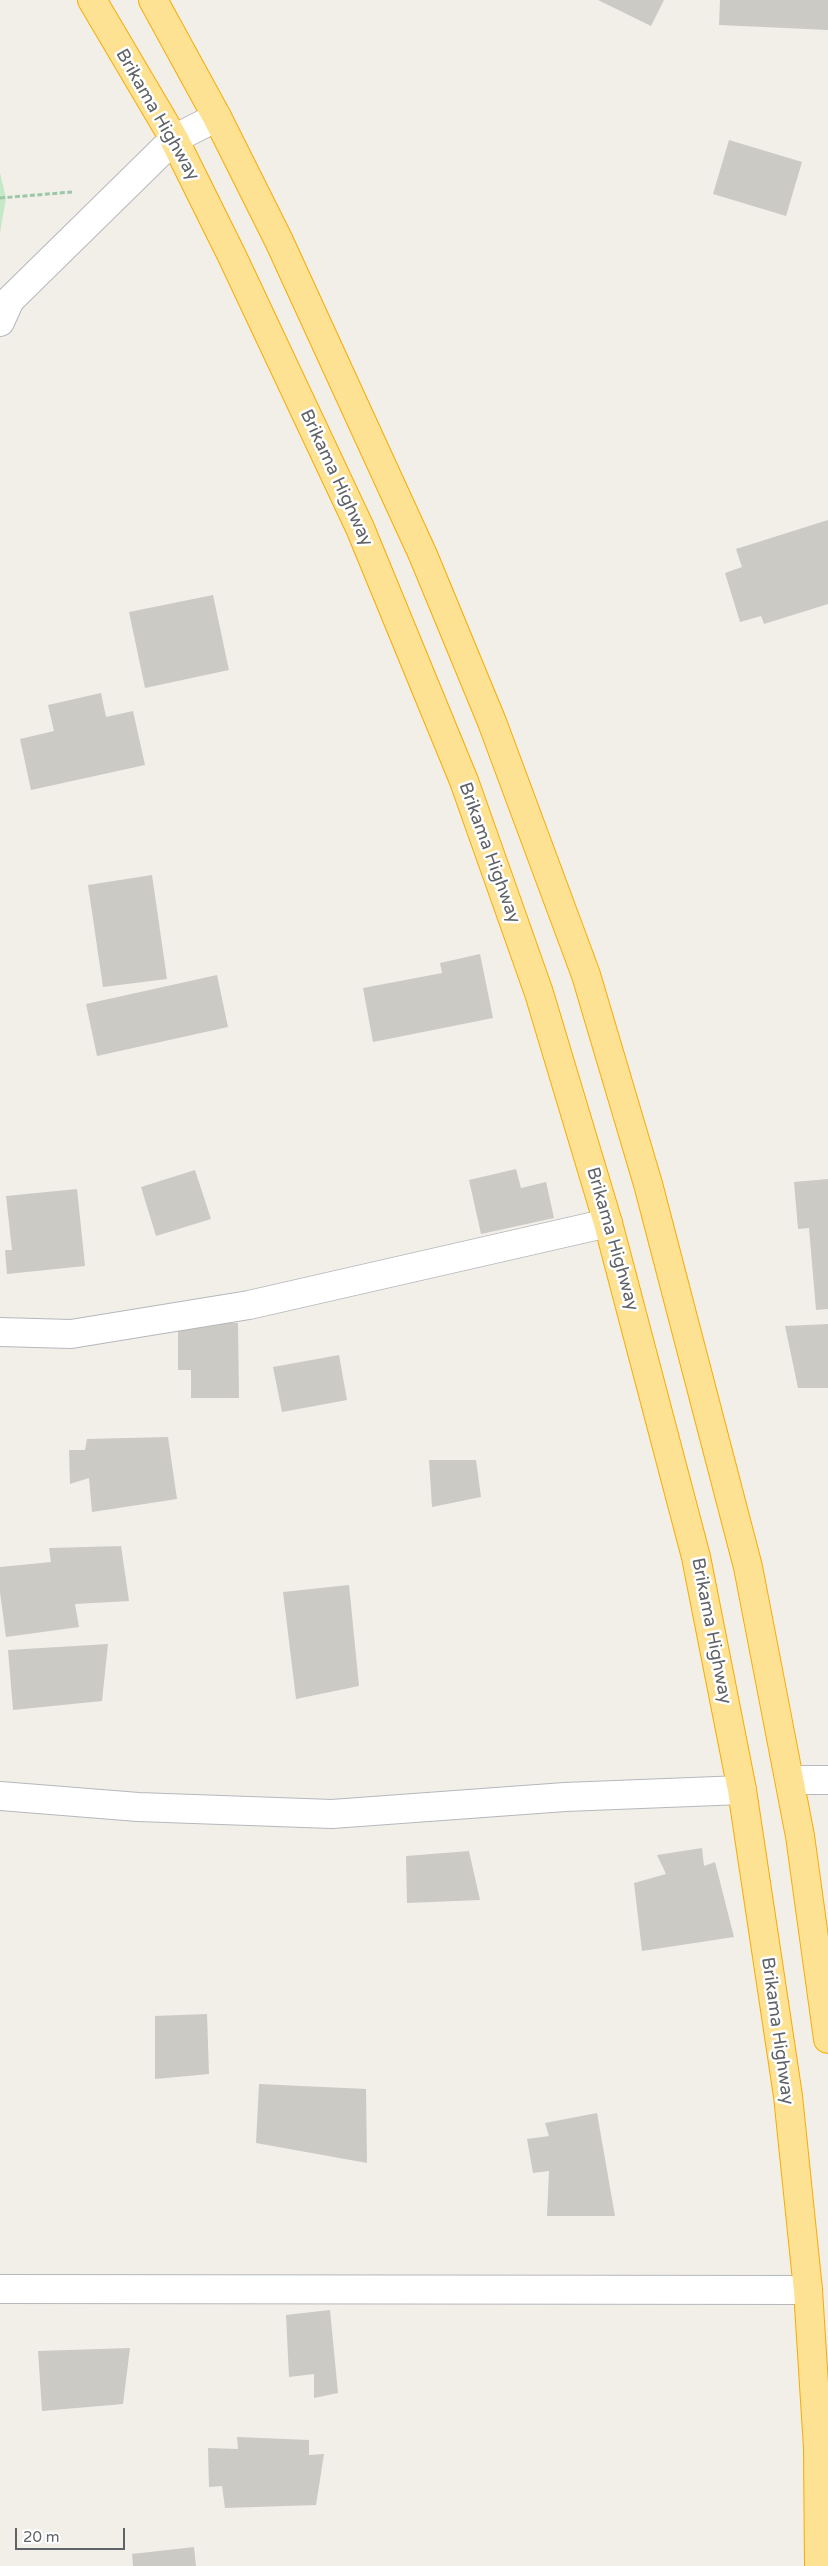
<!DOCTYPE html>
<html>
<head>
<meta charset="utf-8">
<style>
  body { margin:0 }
  #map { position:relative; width:828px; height:2566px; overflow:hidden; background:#f1efe8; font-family:"Varela Round",sans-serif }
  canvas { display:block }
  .scale { position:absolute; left:15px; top:2528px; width:110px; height:22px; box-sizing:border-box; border:2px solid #5f6368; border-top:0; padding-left:6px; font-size:15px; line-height:18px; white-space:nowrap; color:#5f6368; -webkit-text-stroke:4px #fff; paint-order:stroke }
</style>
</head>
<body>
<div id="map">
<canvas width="828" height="2566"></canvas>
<div class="scale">20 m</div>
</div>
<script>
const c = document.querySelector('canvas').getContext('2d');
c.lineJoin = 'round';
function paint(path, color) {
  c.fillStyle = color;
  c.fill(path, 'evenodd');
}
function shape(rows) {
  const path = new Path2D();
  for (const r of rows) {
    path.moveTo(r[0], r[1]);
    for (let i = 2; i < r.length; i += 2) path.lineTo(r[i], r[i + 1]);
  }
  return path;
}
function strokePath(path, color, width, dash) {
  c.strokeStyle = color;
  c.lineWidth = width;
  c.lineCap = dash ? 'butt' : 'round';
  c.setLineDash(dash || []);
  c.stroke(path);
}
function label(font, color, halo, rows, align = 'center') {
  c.font = font + ' "Varela Round",sans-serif';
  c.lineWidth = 5;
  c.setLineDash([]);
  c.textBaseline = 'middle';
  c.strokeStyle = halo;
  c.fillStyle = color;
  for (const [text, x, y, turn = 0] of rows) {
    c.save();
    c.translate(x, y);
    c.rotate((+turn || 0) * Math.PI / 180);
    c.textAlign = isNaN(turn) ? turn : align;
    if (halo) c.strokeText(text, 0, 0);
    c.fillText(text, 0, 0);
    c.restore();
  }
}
paint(shape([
  [0,173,6,198,0,233]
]), '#c5e8c5');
paint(shape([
  [598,0,664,0,651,26],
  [720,0,828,0,828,30,719,25],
  [729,140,802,162,786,216,713,194],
  [828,520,828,604,764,624,761,616,740,622,725,573,742,567,736,549],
  [213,595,229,670,145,688,129,612],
  [101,693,106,717,133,711,145,765,31,790,20,739,54,731,48,705],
  [152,875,167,979,103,987,88,885],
  [480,954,493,1018,373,1042,363,988,442,973,440,963],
  [217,975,228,1027,97,1056,86,1004],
  [516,1169,521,1188,546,1182,554,1218,481,1234,469,1180],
  [195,1170,211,1219,156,1236,141,1187],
  [828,1179,828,1309,816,1310,809,1228,798,1229,794,1182],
  [77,1189,85,1266,7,1274,5,1250,12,1250,6,1196],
  [178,1323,238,1323,239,1398,191,1398,191,1370,178,1370],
  [828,1324,828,1388,798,1388,785,1326],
  [339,1355,347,1400,282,1412,273,1367],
  [168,1437,177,1499,92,1512,89,1478,70,1484,69,1450,85,1450,87,1439],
  [429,1460,476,1460,481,1497,432,1507],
  [121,1546,129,1601,75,1604,79,1627,6,1637,0,1592,0,1567,51,1562,49,1548],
  [349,1585,359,1686,296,1699,283,1592],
  [108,1644,102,1701,13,1710,8,1650],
  [702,1848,704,1866,715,1862,734,1937,642,1951,634,1883,666,1874,657,1855],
  [469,1851,480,1900,407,1903,406,1856],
  [207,2014,209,2074,155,2079,155,2016],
  [259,2084,366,2089,367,2163,256,2143],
  [597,2113,615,2216,547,2216,549,2171,533,2173,527,2139,549,2136,545,2123],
  [330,2310,338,2393,314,2398,314,2374,289,2377,286,2315],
  [130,2348,123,2404,42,2411,38,2351],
  [237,2437,309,2440,309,2455,324,2454,316,2505,225,2508,222,2486,209,2487,208,2448,238,2449],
  [194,2547,196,2566,133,2566,132,2554]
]), '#cccac5');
const street = shape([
  [0,322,10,300,174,139,217,117],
  [0,1332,71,1334,249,1305,608,1223],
  [790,1780,828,1780],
  [0,1796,138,1807,332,1814,565,1797,742,1790],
  [0,2289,808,2290]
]);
const highway = shape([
  [92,0,174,139,232,256,360,528,464,781,539,993,608,1223,696,1557,742,1790,788,2096,808,2290,818,2448,819,2566],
  [153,0,217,117,279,241,423,555,492,722,586,975,648,1184,748,1567,800,1836,828,2039]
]);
strokePath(street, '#b5b8bc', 30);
strokePath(highway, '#f9ab00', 30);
strokePath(shape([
  [0,198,72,192]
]), '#9cc7a9', 3, [5, 2.5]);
strokePath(street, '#fff', 28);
strokePath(highway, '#fde293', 28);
label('18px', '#5f6368', '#fff', [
  ["Brikama Highway",157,115,60],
  ["Brikama Highway",336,478,65],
  ["Brikama Highway",489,853,70],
  ["Brikama Highway",612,1239,74],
  ["Brikama Highway",711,1631,79],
  ["Brikama Highway",777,2031,82]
]);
</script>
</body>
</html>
